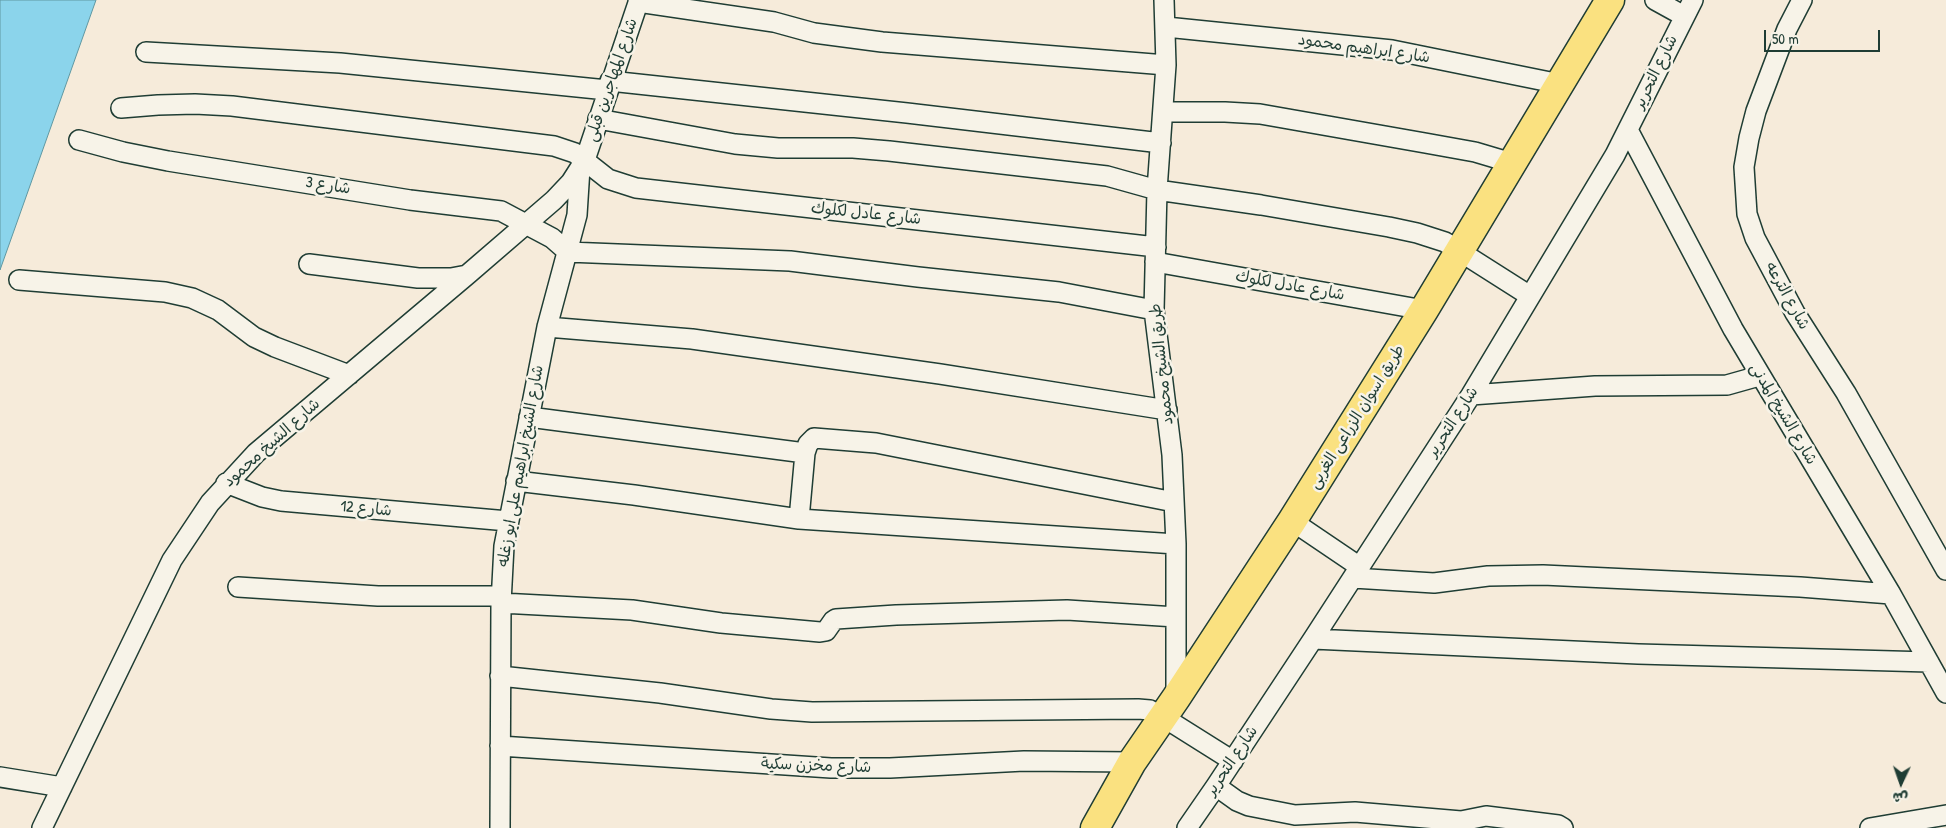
<!DOCTYPE html>
<html>
<head>
<meta charset="utf-8">
<style>
  body { margin:0 }
  #map { position:relative; width:1946px; height:828px; overflow:hidden; background:#f6ebda; font-family:"Patrick Hand","Playpen Sans Arabic",sans-serif }
  canvas { display:block }
  .north { position:absolute; left:1876px; top:758px; width:50px; height:50px; -webkit-text-stroke:4px #f7f3e8; paint-order:stroke; rotate:183deg; font-size:14px; font-weight:700; line-height:20px; text-align:center; color:#1f3d34 }
  .north::after { content:''; display:block; margin:auto; width:18px; height:22px; background:#1f3d34; clip-path:polygon(50% 0,100% 100%,50% 72%,0 100%) }
  .scale { position:absolute; left:1764px; top:30px; width:116px; height:22px; box-sizing:border-box; border:2px solid #1f3d34; border-top:0; padding-left:6px; font-size:15px; line-height:18px; white-space:nowrap; color:#1f3d34; -webkit-text-stroke:4px #f7f3e8; paint-order:stroke }
</style>
</head>
<body>
<div id="map">
<canvas width="1946" height="828"></canvas>
<div class="north">ش</div>
<div class="scale">50 m</div>
</div>
<script>
const c = document.querySelector('canvas').getContext('2d');
c.lineJoin = 'round';
function paint(path, color) {
  c.fillStyle = color;
  c.fill(path, 'evenodd');
}
function shape(rows) {
  const path = new Path2D();
  for (const r of rows) {
    path.moveTo(r[0], r[1]);
    for (let i = 2; i < r.length; i += 2) path.lineTo(r[i], r[i + 1]);
  }
  return path;
}
function strokePath(path, color, width, dash) {
  c.strokeStyle = color;
  c.lineWidth = width;
  c.lineCap = dash ? 'butt' : 'round';
  c.setLineDash(dash || []);
  c.stroke(path);
}
function label(font, color, halo, rows, align = 'center') {
  c.font = font + ' "Patrick Hand","Playpen Sans Arabic",sans-serif';
  c.lineWidth = 5;
  c.setLineDash([]);
  c.textBaseline = 'middle';
  c.strokeStyle = halo;
  c.fillStyle = color;
  for (const [text, x, y, turn = 0] of rows) {
    c.save();
    c.translate(x, y);
    c.rotate((+turn || 0) * Math.PI / 180);
    c.textAlign = isNaN(turn) ? turn : align;
    if (halo) c.strokeText(text, 0, 0);
    c.fillText(text, 0, 0);
    c.restore();
  }
}
const water = shape([
  [0,0,96,0,0,270,0,0]
]);
paint(water, '#8bd4eb');
strokePath(water, '#6098a2', 1);
const street = shape([
  [1164,0,1166,65,1157,190,1154,310,1172,455,1176,544,1176,697],
  [1655,0,1684,16],
  [1802,0,1787,29,1756,111,1749,138,1744,167,1747,214,1755,238,1795,313,1846,393,1946,570],
  [638,2,774,22,814,33,882,42,1166,65],
  [1166,27,1392,50,1560,84],
  [146,52,340,63,607,90],
  [610,81,907,113,1161,143],
  [121,108,158,105,195,104,232,106,554,146,575,153,608,179,636,188,1156,247],
  [1163,112,1225,112,1260,114,1425,143,1475,152,1512,163],
  [598,119,735,144,778,148,853,148,889,151,1107,176,1157,190,1261,205,1389,227,1417,233,1445,242,1530,296],
  [1628,130,1733,329,1891,594,1946,693],
  [79,140,123,152,168,161,410,200,501,211,552,238,568,252,790,261,918,277,1059,292,1154,310],
  [1155,262,1424,310],
  [309,264,418,278,451,278,467,275],
  [19,280,165,292,192,298,218,310,254,337,275,347,349,375],
  [547,327,692,339,940,374,1167,410],
  [1471,395,1595,386,1727,385,1759,376],
  [529,417,805,453],
  [516,481,634,495,799,519,1176,544],
  [226,483,262,497,281,501,508,521],
  [799,519,805,453,808,444,814,438,876,443,1174,502],
  [1292,521,1360,567],
  [1353,578,1434,583,1488,576,1543,575,1800,587,1891,594],
  [238,587,378,596,501,596],
  [501,603,632,610,721,623,820,632,826,631,833,621,836,619,896,615,1067,610,1176,617],
  [1313,639,1638,654,1929,662],
  [500,676,660,693,771,709,812,712,1138,709,1150,710,1163,717,1233,761],
  [500,746,831,768,890,768,1024,761,1132,762],
  [0,777,62,787],
  [1216,786,1237,801,1249,806,1295,815,1355,812,1461,821,1486,816,1558,825,1563,828],
  [42,828,172,560,210,503,256,453,467,275,554,200,571,182,585,160,639,0],
  [500,828,501,603,504,546,547,327,577,215,580,168],
  [1187,828,1216,786,1313,639,1471,395,1615,155,1693,0],
  [1870,828,1946,815]
]);
const primary = shape([
  [1095,828,1132,762,1176,698,1292,521,1424,310,1610,0]
]);
strokePath(street, '#1f3d34', 22);
strokePath(primary, '#1f3d34', 31);
strokePath(street, '#f7f3e8', 19);
strokePath(primary, '#fae180', 28);
label('16px', '#1f3d34', '#f7f3e8', [
  ["شارع ابراهيم محمود",1364,49,8],
  ["شارع التحرير",1656,72,-64],
  ["شارع المهاجرين قبلى",612,80,-71],
  ["شارع 3",328,186,9],
  ["شارع عادل لكلوك",866,214,6],
  ["شارع عادل لكلوك",1290,286,10],
  ["شارع الترعه",1787,296,61],
  ["طريق الشيخ محمود",1162,364,-96],
  ["شارع الشيخ المدنى",1783,414,59],
  ["طريق اسوان الزراعى الغربى",1357,417,-58],
  ["شارع التحرير",1453,422,-57],
  ["شارع الشيخ محمود",272,443,-42],
  ["شارع الشيخ ابراهيم على ابو زغله",521,466,-80],
  ["شارع 12",366,509,5],
  ["شارع التحرير",1232,761,-56],
  ["شارع مخزن سكية",816,766,2]
]);
</script>
</body>
</html>
